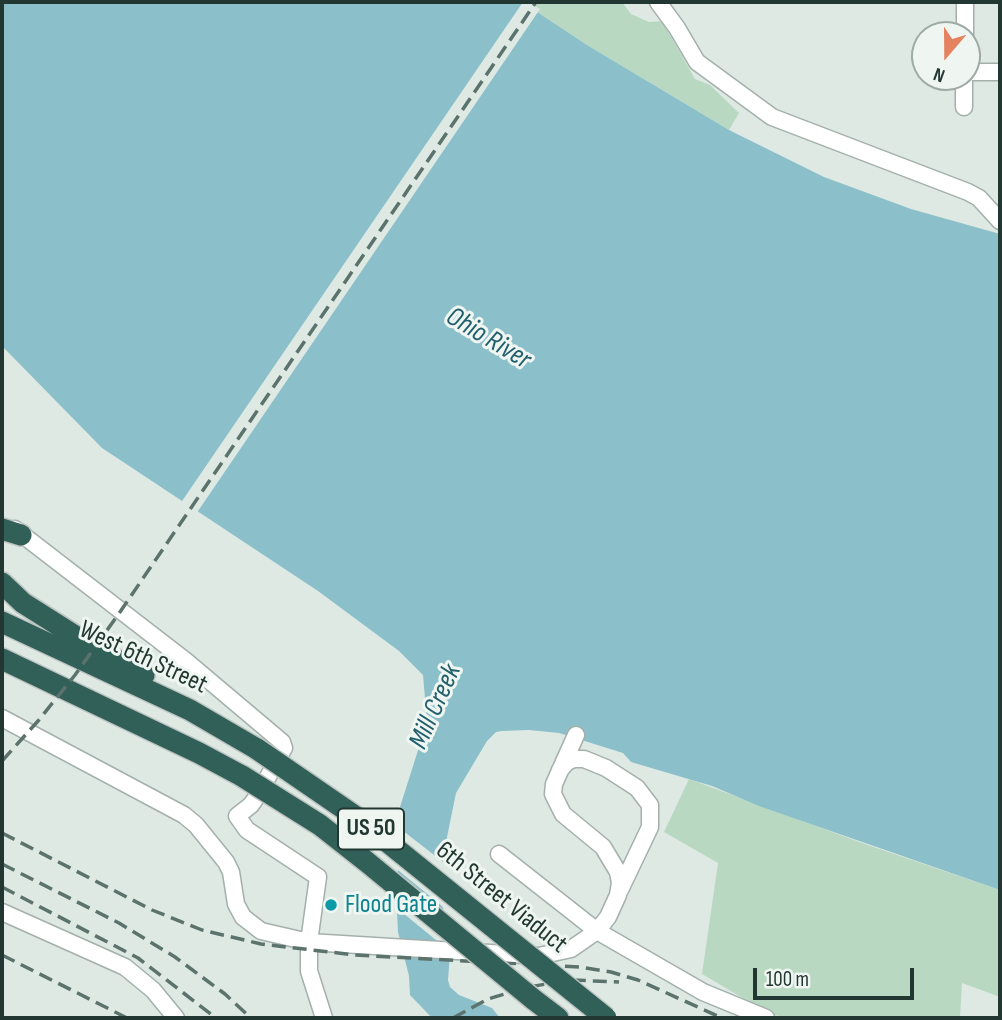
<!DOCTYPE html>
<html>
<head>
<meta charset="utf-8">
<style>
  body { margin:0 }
  #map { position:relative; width:1002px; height:1020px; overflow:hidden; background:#dfe9e4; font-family:"Sofia Sans Condensed",sans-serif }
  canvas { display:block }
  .frame { position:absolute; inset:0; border:4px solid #223731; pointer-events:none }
  .north { position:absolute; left:911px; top:21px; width:70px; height:70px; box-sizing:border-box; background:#eff6f2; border:2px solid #9daaa5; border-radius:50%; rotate:200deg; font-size:19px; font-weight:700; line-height:28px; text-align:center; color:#223731 }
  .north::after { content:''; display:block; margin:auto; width:24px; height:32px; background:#e58260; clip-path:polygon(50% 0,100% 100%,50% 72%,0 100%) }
  .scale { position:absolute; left:753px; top:968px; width:161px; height:32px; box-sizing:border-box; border:4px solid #223731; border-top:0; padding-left:9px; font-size:21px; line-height:24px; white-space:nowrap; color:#223731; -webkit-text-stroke:5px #eff6f2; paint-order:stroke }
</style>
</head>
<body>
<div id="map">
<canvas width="1002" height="1020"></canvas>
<div class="frame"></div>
<div class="north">N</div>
<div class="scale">100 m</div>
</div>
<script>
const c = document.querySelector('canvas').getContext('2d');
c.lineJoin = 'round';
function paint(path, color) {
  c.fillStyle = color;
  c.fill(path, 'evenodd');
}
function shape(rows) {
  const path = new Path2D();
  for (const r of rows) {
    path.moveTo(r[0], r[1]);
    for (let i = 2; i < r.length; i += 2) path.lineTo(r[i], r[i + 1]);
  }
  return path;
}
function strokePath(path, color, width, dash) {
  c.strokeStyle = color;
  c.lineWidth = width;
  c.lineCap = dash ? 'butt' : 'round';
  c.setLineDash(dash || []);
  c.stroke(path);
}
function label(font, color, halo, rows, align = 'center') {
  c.font = font + ' "Sofia Sans Condensed",sans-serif';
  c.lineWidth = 6;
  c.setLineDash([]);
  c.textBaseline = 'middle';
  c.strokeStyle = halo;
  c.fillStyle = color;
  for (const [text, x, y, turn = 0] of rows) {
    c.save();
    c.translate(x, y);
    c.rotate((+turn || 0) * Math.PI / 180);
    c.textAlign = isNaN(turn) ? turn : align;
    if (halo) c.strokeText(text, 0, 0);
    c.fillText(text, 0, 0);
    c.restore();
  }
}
paint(shape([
  [522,2,622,2,631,14,649,22,662,21,695,79,710,85,739,113,729,130,587,45],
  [689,779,862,843,1000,890,1000,997,962,983,960,1018,788,1018,770,1014,702,974,718,863,664,832]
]), '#b9d8c2');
paint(shape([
  [2,2,522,2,587,45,729,130,824,177,911,209,1000,234,1000,890,759,806,712,786,631,762,623,753,559,733,529,730,502,731,496,732,487,741,456,793,444,852,442,904,451,941,448,980,450,987,459,995,492,1008,500,1018,432,1018,410,995,409,976,398,932,396,893,402,821,400,807,427,722,423,675,399,651,318,591,102,448,2,346]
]), '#8bc0ca');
paint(shape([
  [523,2,529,2,540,9,196,514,180,504],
  [398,827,447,865,448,911,393,866],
  [393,869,448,915,454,941,453,954,392,904]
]), '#dfe9e4');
const minor = shape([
  [658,2,677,28,697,62,772,117,968,192,979,198,1000,221],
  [965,35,965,2],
  [967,72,1000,72],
  [964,107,964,77],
  [15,529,186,661,282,742,284,748,258,795,251,805,237,816,247,830,318,877,309,942,539,956,571,949,597,931,499,854],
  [2,718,184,815,196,825,226,862,231,872,236,904,243,917,261,931,309,942,309,971,324,1018],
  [576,735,554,784,553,794,563,814,603,847,618,872,620,883,618,895,608,917,597,931,703,992,766,1018],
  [560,770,567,762,574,759,584,759,606,768,637,788,650,805,650,827,620,890],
  [2,912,125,967,153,990,176,1018]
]);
const highway = shape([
  [2,529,21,535],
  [2,583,23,603,91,646,144,675],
  [2,622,190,710,257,749],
  [2,659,199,753,242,776],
  [533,999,558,1018]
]);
strokePath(minor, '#a3b0ab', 19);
strokePath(highway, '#bdc3c1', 24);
strokePath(minor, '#fff', 16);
strokePath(highway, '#306057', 21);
strokePath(shape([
  [2,761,38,721,75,675,120,612,536,2],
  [2,833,152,910,202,930,261,944,355,955,579,967,611,972,638,980,722,1018],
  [2,864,119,923,175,957,225,994,251,1018],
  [2,887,138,958,216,1018],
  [2,955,127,1018],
  [453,1018,488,999,528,987,571,980,619,982]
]), '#5c736d', 3.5, [14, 7]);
const highwayBridge = shape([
  [257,749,359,819,606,1018],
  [242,776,320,825,367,862,533,999]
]);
strokePath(highwayBridge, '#bdc3c1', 24, []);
strokePath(highwayBridge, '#306057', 21);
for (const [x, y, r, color] of [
  [331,905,7,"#0f9aa8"]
]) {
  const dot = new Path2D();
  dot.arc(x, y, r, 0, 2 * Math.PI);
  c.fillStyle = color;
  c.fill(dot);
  strokePath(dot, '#eff6f2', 2.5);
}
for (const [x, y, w] of [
  [371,829,66]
]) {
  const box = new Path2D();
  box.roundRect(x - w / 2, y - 20.5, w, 41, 5);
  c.fillStyle = '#eff6f2';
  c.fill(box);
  strokePath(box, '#223731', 2);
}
label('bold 24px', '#223731', null, [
  ["US 50",371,829]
]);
label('26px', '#223731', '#eff6f2', [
  ["West 6th Street",143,658,25],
  ["6th Street Viaduct",501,898,39]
]);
label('26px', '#0d838f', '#eff6f2', [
  ["Flood Gate",345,905]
], 'left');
label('italic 28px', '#22606d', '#eff6f2', [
  ["Ohio River",488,339,31],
  ["Mill Creek",436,707,-66]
]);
</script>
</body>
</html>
